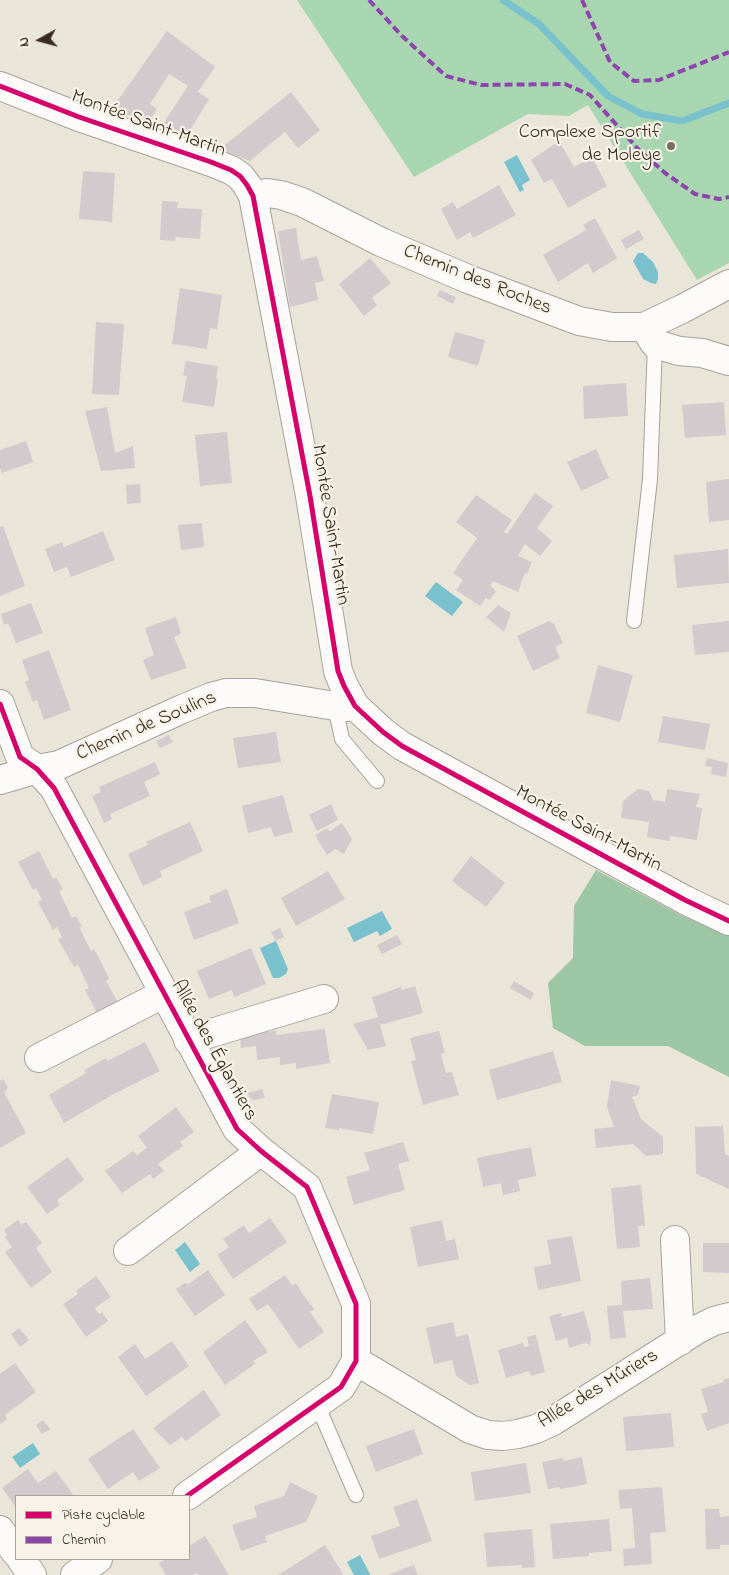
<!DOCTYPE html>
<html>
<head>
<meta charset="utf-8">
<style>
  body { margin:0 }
  #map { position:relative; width:729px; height:1575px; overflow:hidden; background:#eae5d9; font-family:"Indie Flower",sans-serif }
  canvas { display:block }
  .legend { position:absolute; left:15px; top:1495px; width:175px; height:65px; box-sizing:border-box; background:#f7f3e8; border:1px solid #aca397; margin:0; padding:6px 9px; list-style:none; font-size:15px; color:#3b2a1e }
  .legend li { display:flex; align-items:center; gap:10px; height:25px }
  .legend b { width:25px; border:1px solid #aca397 }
  .north { position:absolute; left:15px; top:15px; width:50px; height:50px; -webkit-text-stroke:4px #f7f3e8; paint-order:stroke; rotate:263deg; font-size:14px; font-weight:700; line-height:20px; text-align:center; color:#3b2a1e }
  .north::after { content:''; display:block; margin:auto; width:18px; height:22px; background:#3b2a1e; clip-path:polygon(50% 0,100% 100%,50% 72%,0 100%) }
</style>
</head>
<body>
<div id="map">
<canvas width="729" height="1575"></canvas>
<ul class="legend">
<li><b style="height:6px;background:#d6006c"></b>Piste cyclable</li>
<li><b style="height:6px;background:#8e44ad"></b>Chemin</li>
</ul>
<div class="north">N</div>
</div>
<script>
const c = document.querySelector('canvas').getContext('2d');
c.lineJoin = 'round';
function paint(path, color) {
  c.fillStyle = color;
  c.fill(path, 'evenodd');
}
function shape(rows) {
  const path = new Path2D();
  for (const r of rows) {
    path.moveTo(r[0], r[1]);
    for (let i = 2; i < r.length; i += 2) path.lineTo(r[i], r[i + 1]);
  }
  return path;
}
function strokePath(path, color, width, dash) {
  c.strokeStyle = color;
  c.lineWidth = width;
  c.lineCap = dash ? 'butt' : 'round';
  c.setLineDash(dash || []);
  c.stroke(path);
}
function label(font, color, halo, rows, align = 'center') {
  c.font = font + ' "Indie Flower",sans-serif';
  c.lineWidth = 4.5;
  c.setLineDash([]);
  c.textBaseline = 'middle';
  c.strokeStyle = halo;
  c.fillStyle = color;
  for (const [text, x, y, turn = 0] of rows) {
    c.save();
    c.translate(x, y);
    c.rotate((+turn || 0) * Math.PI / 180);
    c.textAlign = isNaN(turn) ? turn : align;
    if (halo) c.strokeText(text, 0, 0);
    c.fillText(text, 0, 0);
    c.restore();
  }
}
paint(shape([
  [297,0,729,0,729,263,697,280,588,105,569,116,528,114,414,177]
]), '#a8d6b0');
paint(shape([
  [596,870,679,914,729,936,729,1077,668,1046,585,1046,553,1028,548,983,573,958,574,906]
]), '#9cc6a4');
paint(shape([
  [517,155,530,180,522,185,524,190,520,192,504,162],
  [638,253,643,253,653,262,658,272,658,279,656,284,651,283,643,279,633,261],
  [436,582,463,602,452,616,425,596],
  [382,911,392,929,380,936,377,931,354,942,347,928],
  [276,941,288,969,286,974,279,978,273,978,260,948],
  [185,1242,200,1264,190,1272,175,1250],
  [33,1443,40,1454,20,1468,12,1457],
  [360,1555,370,1574,370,1575,354,1575,347,1562]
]), '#79c1cc');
strokePath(shape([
  [503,0,539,24,608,96,642,114,682,121,729,103]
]), '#79c1cc', 7);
paint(shape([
  [167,31,215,67,198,92,209,99,186,137,168,130,163,124,188,86,169,74,150,104,157,109,150,120,123,114,113,107],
  [291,92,320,130,298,148,285,132,250,161,220,149],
  [559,141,574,167,592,157,607,186,568,208,552,179,544,183,531,160],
  [83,171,115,173,112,222,79,219],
  [499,185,516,215,473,238,470,232,457,240,441,209,453,202,457,209],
  [162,201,178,202,177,208,202,209,200,239,176,237,175,241,160,240],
  [595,218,617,258,593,273,588,263,558,282,543,255,586,230,583,225],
  [296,228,301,260,317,256,324,281,315,283,318,300,290,307,278,231],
  [639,230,644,239,626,249,621,240],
  [370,258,391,283,372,298,377,305,364,316,339,284],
  [180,288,222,295,217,329,210,328,207,349,172,344],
  [440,290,456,297,453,304,437,296],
  [96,322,124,324,119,395,92,394],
  [455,332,485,340,478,366,448,357],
  [186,361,218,366,216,378,218,379,214,407,182,402,187,376,183,375],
  [626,383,628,416,584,419,583,386],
  [724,402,726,435,685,438,682,405],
  [107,407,115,453,133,446,135,468,101,471,85,411],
  [227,432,232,483,200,486,195,435],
  [26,441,33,462,2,473,0,468,0,450],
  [596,449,609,478,581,491,567,462],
  [729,479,729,520,709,522,706,482],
  [140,484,141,503,127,504,126,485],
  [535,493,553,506,537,528,552,541,540,556,525,544,518,556,532,562,527,574,525,573,518,592,493,581,490,585,496,592,489,600,486,598,480,606,456,590,463,580,453,573,477,538,456,522,476,495,512,520,504,532,507,534],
  [202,523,204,547,181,550,178,525],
  [3,526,25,586,0,596,0,527],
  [103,531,115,560,71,577,67,567,54,572,45,549,62,542,64,547],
  [728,549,729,583,677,588,674,555],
  [31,603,43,633,16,643,8,623,4,625,1,614],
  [498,605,511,613,504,632,486,617],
  [176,617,181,634,174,637,187,668,151,680,143,660,154,655,145,628],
  [549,621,554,624,563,643,555,647,560,658,533,671,517,636],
  [729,621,729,652,695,655,692,625],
  [49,650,71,710,44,720,37,700,33,702,25,682,29,680,22,660],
  [598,665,633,675,620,722,586,713],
  [663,716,710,724,705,750,658,742],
  [276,732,281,762,238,768,233,738],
  [169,735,173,742,160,748,156,741],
  [707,758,728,763,726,777,711,774,712,767,705,766],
  [155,762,160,774,144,782,150,796,110,814,112,819,104,823,92,796,101,792,99,787],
  [638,789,649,791,653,800,665,802,667,789,700,794,696,807,702,808,697,840,670,836,670,841,647,837,649,822,621,818,623,801],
  [283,795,293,832,274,837,271,827,248,833,242,806],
  [331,804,338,820,317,831,309,815],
  [190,822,203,851,160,871,162,877,143,886,128,854,148,845,146,842],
  [342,823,352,839,344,854,335,849,327,855,315,835,327,828,330,831],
  [39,851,53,879,56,877,63,889,59,891,72,918,76,916,82,926,79,927,91,951,94,949,109,978,106,981,121,1008,100,1019,85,990,89,988,78,965,74,967,58,939,62,937,57,927,53,930,38,902,42,900,36,888,33,890,18,862],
  [471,856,505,883,486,907,452,881],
  [328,871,345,899,296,926,281,898],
  [227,889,239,923,194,940,184,912,211,902,209,896],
  [280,928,284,937,276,941,271,932],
  [397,935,402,944,382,954,377,945],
  [251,948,266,984,234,997,232,990,209,999,197,971],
  [514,981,534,993,531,1000,510,988],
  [415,986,423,1013,380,1025,386,1046,368,1050,353,1024,378,1017,372,997,401,987,402,990],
  [325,1029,330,1063,296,1069,296,1063,280,1065,280,1057,257,1060,256,1046,241,1048,240,1035,276,1031,276,1035],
  [439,1031,445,1053,441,1054,446,1073,452,1072,459,1095,423,1105,411,1061,416,1060,410,1038],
  [145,1042,160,1071,112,1095,64,1123,49,1095,86,1073,84,1070,106,1058,107,1061],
  [553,1051,562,1082,497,1100,489,1070],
  [3,1079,8,1088,4,1092,26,1133,0,1148,0,1081],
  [611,1080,640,1086,638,1095,632,1097,641,1119,663,1137,663,1154,646,1156,633,1144,596,1148,594,1129,614,1127,607,1107],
  [262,1089,265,1098,253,1100,249,1097,248,1093],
  [332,1094,379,1102,373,1134,339,1128,339,1130,325,1128],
  [176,1107,194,1132,180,1142,183,1146,158,1164,164,1171,153,1179,150,1174,122,1193,105,1171,133,1151,137,1155,147,1148,138,1136],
  [723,1126,725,1154,729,1156,729,1189,696,1174,695,1127],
  [403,1142,409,1161,398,1164,405,1190,354,1205,346,1177,370,1170,364,1153],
  [531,1147,536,1176,518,1180,520,1191,503,1195,501,1183,483,1187,477,1158],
  [68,1157,84,1180,57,1200,60,1205,47,1214,27,1187],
  [641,1185,645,1226,638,1226,640,1247,617,1249,611,1188],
  [270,1218,287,1242,233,1279,217,1255,229,1247,223,1239,244,1225,249,1233],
  [18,1220,21,1225,26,1222,42,1243,36,1248,52,1272,31,1288,5,1252,12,1247,5,1237,7,1235,4,1230],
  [442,1220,446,1241,455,1239,459,1259,418,1267,410,1227],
  [572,1236,581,1281,538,1290,534,1267,551,1264,547,1240],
  [703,1243,729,1243,729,1273,703,1272],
  [208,1270,225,1295,195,1316,176,1289,186,1282,187,1285],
  [285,1275,292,1285,296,1283,302,1293,314,1309,310,1312,324,1332,299,1349,268,1304,257,1311,249,1299],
  [96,1276,111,1297,95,1308,99,1314,102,1312,108,1321,86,1337,63,1304,78,1294,76,1291],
  [650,1278,653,1309,623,1311,626,1338,610,1339,607,1306,622,1305,621,1281],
  [584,1311,591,1337,590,1345,585,1343,569,1348,567,1338,556,1341,549,1316,561,1313,562,1317],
  [245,1320,268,1352,253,1361,255,1364,225,1385,203,1352],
  [453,1322,456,1337,468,1334,479,1383,470,1385,456,1376,452,1360,434,1364,426,1328],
  [19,1328,29,1340,20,1347,11,1334],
  [536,1335,545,1372,531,1376,529,1371,506,1378,498,1350,523,1343,524,1347,529,1346,527,1337],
  [172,1341,189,1366,146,1396,118,1357,135,1344,145,1359],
  [15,1363,36,1392,5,1415,7,1419,0,1424,0,1374],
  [729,1378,729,1423,707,1431,701,1414,708,1412,701,1389,724,1382,723,1380],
  [204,1390,221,1415,186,1441,182,1437,170,1445,153,1428],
  [671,1413,674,1447,626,1451,623,1417],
  [43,1420,50,1429,42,1434,36,1425],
  [133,1429,160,1468,139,1481,133,1472,108,1489,88,1459],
  [414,1429,423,1454,376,1472,366,1446],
  [582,1457,587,1484,560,1489,559,1487,548,1489,542,1462,563,1458,564,1461],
  [526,1463,531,1493,475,1501,471,1472],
  [28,1469,38,1483,56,1471,74,1496,16,1496,16,1507,2,1488],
  [290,1482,318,1496,306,1522,265,1536,267,1542,241,1551,232,1525,257,1517,254,1506,284,1496],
  [662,1487,666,1532,650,1533,652,1564,624,1566,623,1549,635,1548,632,1508,620,1509,618,1490],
  [417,1499,432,1541,379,1559,371,1536,400,1526,393,1507],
  [705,1509,719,1509,720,1517,729,1516,729,1545,720,1545,720,1549,706,1549],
  [609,1519,612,1551,589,1553,589,1556,553,1559,550,1524],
  [532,1529,535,1567,522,1568,522,1565,487,1567,484,1533],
  [205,1536,229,1575,198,1575,197,1573,193,1575,166,1575,159,1563,167,1559,189,1559,189,1546],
  [325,1545,343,1574,342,1575,278,1575],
  [414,1565,418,1575,388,1575,400,1570]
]), '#d2cacd');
const service = shape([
  [634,621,650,479,655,344],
  [335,706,342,739,377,781],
  [317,1404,356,1495]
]);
const minor = shape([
  [0,86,79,117,211,162,231,170,240,176,247,185,253,196,310,496,338,671,344,686,355,706,383,732,402,746,685,900,729,921],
  [253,196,267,193,281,195,302,202,381,242,468,279,579,321,612,327,644,327,682,309,729,284],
  [644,327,655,344,679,351,702,353,729,361],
  [0,704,20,757,37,769,54,788,237,1129,261,1151,307,1187,356,1304,356,1361,341,1387,187,1496],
  [0,780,37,769,59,765,180,710,211,697,226,693,255,693,335,706,345,707,355,706],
  [188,1040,324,999],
  [39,1058,163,994],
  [675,1240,680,1341],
  [128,1251,261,1151],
  [356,1361,470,1429,488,1435,503,1436,518,1434,536,1429,553,1421,698,1329,714,1321,729,1317],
  [0,1530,16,1553],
  [21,1559,32,1575],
  [75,1575,98,1559]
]);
strokePath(service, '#a7a29a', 16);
strokePath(minor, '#a7a29a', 30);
strokePath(service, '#fcfbf9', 14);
strokePath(minor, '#fcfbf9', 28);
strokePath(shape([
  [369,0,402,36,446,76,481,85,565,84,590,95,638,149,665,173,695,194,719,199,729,197],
  [582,0,610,62,634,81,659,80,729,52]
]), '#8e44ad', 4, [8, 4]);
strokePath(shape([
  [0,86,79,117,211,162,231,170,240,176,247,185,253,196,310,496,338,671,344,686,355,706,383,732,402,746,685,900,729,921],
  [0,704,20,757,37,769,54,788,237,1129,261,1151,307,1187,356,1304,356,1361,341,1387,187,1496]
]), '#d6006c', 5);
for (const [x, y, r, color] of [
  [671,146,5,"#786b5f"]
]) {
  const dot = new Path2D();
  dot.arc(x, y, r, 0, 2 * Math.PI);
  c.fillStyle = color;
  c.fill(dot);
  strokePath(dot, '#f7f3e8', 2);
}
label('20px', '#3b2a1e', '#f7f3e8', [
  ["Montée Saint-Martin",148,125,20],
  ["Chemin des Roches",477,281,22],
  ["Montée Saint-Martin",329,525,81],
  ["Chemin de Soulins",147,727,-23],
  ["Montée Saint-Martin",588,830,28],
  ["Allée des Églantiers",213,1051,61],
  ["Allée des Mûriers",599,1390,-31]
]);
label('20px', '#3b2a1e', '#f7f3e8', [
  ["Complexe Sportif",661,134],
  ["de Moleye",661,157]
], 'right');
</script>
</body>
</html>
